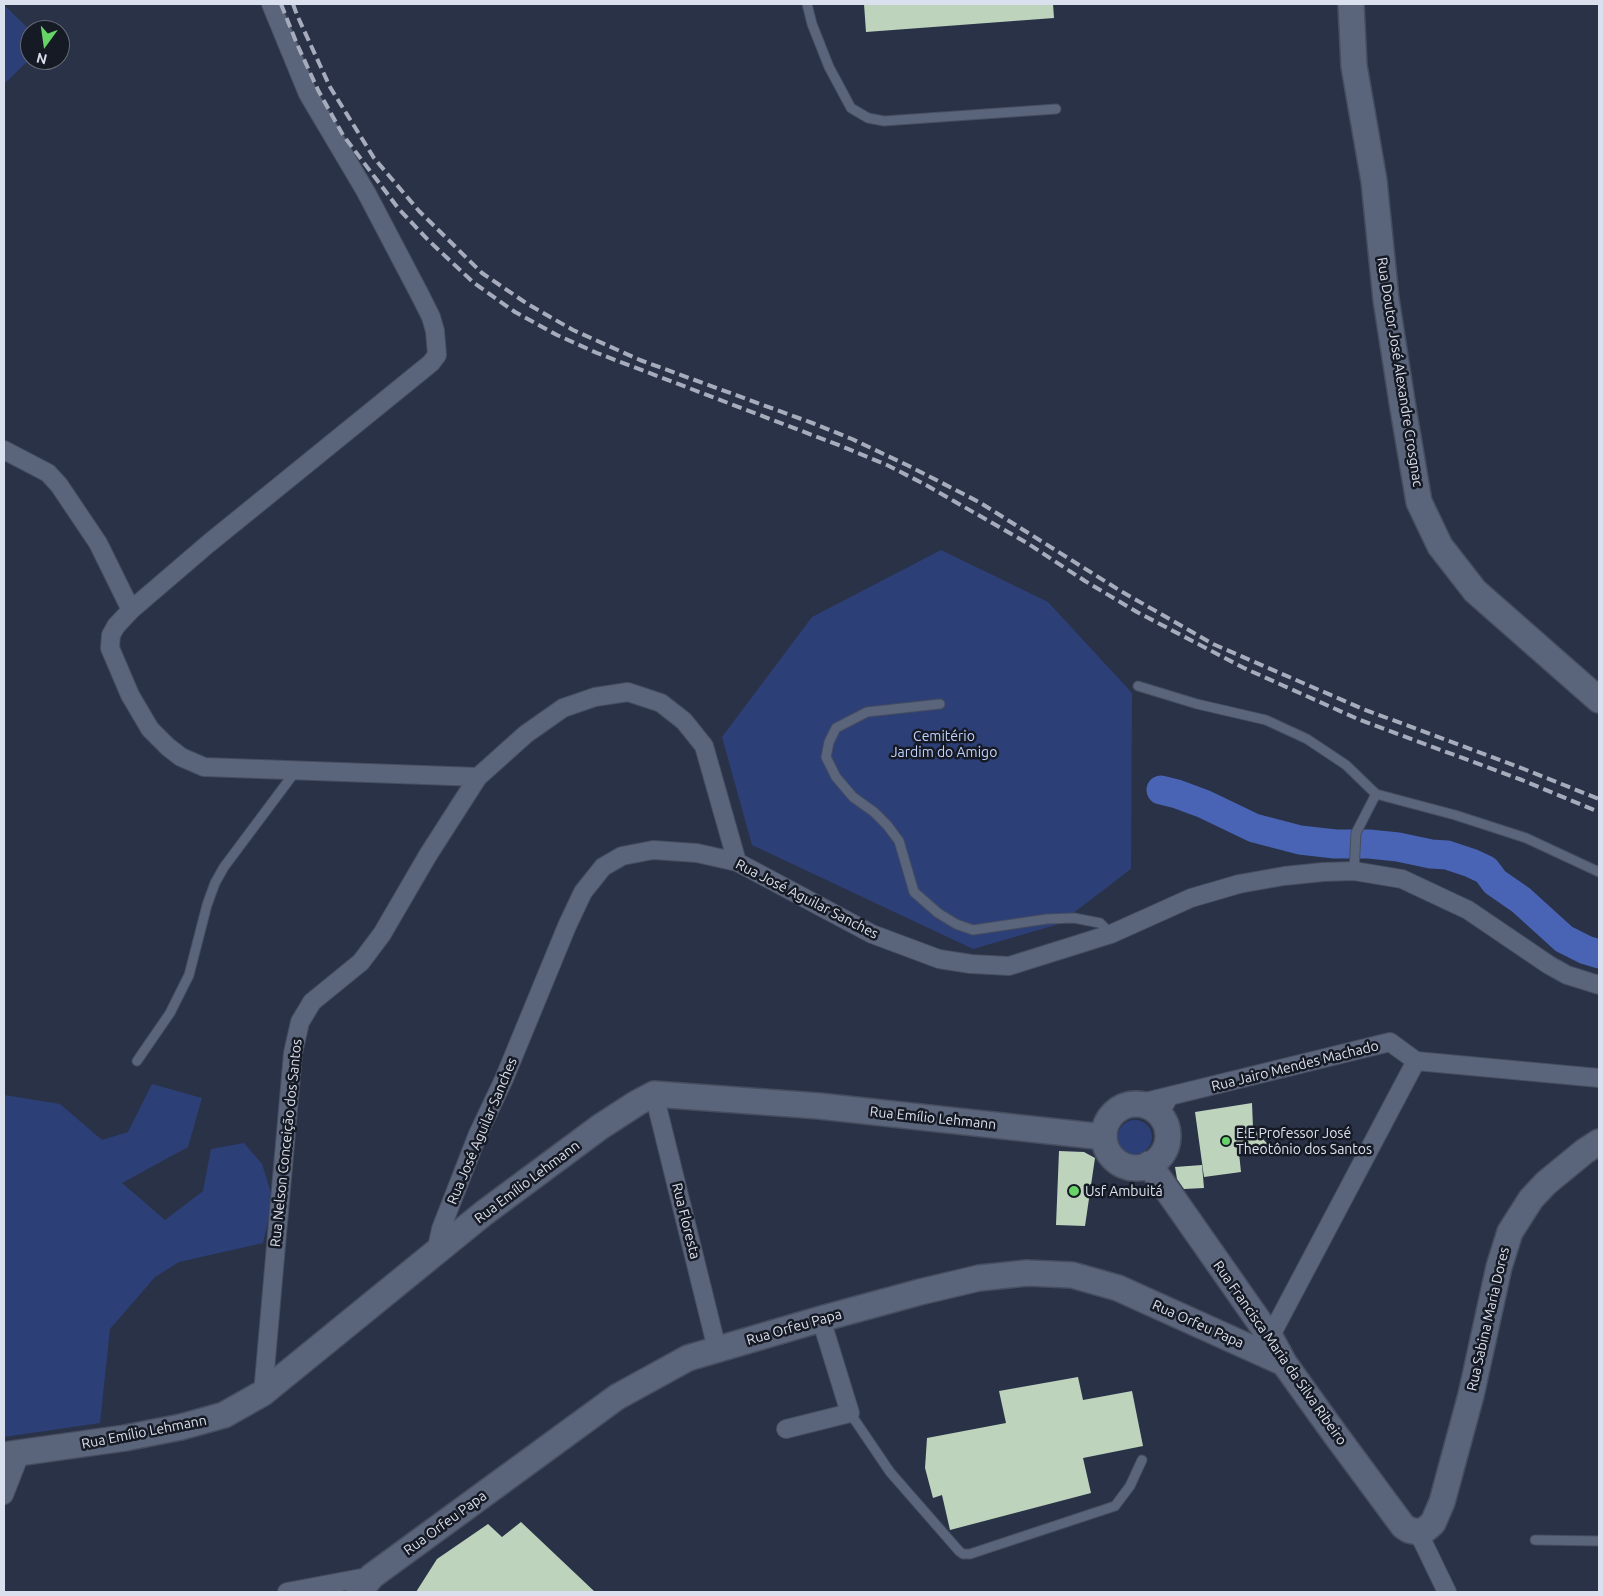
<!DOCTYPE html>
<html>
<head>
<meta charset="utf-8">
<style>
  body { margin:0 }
  #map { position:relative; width:1603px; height:1596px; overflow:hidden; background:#2a3247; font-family:Ubuntu,sans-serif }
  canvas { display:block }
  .frame { position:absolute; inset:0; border:5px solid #dbe0ee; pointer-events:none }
  .north { position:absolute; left:20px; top:20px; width:50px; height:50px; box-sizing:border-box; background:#161a24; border:1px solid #656975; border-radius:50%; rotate:194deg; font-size:14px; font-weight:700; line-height:20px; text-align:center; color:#dbe0ee }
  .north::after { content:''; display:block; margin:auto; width:18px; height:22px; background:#66d467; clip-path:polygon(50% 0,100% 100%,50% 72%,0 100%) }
</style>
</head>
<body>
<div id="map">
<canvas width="1603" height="1596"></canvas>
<div class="frame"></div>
<div class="north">N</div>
</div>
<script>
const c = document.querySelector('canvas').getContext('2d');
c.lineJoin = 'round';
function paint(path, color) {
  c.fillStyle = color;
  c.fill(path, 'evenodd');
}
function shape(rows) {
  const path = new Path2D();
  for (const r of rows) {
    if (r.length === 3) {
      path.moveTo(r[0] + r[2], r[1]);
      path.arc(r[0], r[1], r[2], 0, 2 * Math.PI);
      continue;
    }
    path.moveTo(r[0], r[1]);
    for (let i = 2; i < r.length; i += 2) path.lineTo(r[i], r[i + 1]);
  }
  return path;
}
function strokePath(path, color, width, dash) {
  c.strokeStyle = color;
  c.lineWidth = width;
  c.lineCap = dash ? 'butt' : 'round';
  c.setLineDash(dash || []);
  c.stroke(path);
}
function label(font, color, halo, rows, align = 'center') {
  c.font = font + ' Ubuntu,sans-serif';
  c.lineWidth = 5;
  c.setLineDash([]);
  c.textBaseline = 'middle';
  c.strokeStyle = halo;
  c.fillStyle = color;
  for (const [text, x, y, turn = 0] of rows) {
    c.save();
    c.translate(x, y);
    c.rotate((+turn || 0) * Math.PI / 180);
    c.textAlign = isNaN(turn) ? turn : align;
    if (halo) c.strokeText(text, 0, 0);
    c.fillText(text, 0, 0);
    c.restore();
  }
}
paint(shape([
  [4,5,30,30,30,59,4,84],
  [941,550,1048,602,1132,693,1131,869,1059,924,973,949,752,845,722,737,812,617],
  [152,1084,202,1098,188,1147,122,1183,165,1220,203,1191,211,1149,244,1143,262,1164,273,1199,263,1243,179,1262,155,1277,110,1329,100,1423,4,1437,4,1095,60,1104,102,1140,128,1132],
  [1135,1137,17]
]), '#2d3f77');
strokePath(shape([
  [1161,790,1177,794,1204,804,1254,828,1300,840,1335,844,1369,844,1398,847,1431,854,1447,855,1471,863,1486,870,1495,882,1521,900,1564,939,1586,950,1599,954]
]), '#4964b4', 29);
paint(shape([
  [864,4,1053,4,1054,18,866,32],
  [1252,1103,1253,1128,1272,1149,1239,1153,1241,1172,1204,1177,1195,1112],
  [1059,1151,1084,1152,1095,1158,1085,1226,1056,1225],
  [1202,1165,1204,1188,1184,1189,1177,1179,1175,1167],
  [1078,1377,1083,1400,1132,1391,1143,1446,1083,1458,1091,1493,950,1530,942,1495,933,1498,925,1468,927,1438,1006,1423,999,1391],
  [521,1522,595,1592,416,1592,437,1559,488,1524,502,1537]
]), '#bdd3bc');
const lane = shape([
  [807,4,812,24,829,67,851,108,868,118,884,121,1056,109],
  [1138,686,1197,704,1266,720,1307,739,1346,765,1376,794,1455,815,1526,838,1599,872],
  [940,704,867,712,836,728,829,742,826,757,836,777,853,797,874,812,887,825,899,841,914,892,938,913,956,924,973,930,1047,919,1074,918,1100,923,1111,934],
  [1354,871,1356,833,1376,794],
  [137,1061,170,1013,189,975,207,905,215,883,224,867,295,772],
  [850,1413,890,1472,959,1551,963,1554,970,1554,1115,1506,1130,1486,1142,1460],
  [1535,1540,1599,1541]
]);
const street = shape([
  [271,4,308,94,366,192,420,295,431,317,435,331,437,355,431,363,208,544,131,610,116,626,111,635,110,648,130,695,150,729,168,747,181,757,204,767,478,777],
  [4,450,48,473,59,485,98,543,131,610],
  [654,1094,717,1349],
  [1137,1104,1390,1042,1416,1061,1599,1078],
  [1159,1114,1169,1097],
  [436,1252,441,1229,478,1134,504,1079,567,926,583,892,603,867,622,856,653,850,697,853,737,862,872,934,939,959,971,964,1009,966,1111,934,1191,898,1239,884,1284,876,1323,872,1354,871,1402,879,1468,910,1549,965,1567,975,1599,985],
  [1270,1337,1416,1061],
  [263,1393,293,1053,300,1022,312,1002,361,962,382,934,428,855,478,777,526,734,563,708,595,697,628,692,661,703,684,721,704,746,737,862],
  [786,1429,850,1413,821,1319],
  [4,1495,20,1454],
  [1418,1532,1447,1592],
  [287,1592,372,1576]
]);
const secondary = shape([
  [1351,4,1354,66,1374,181,1386,299,1403,408,1419,502,1440,546,1475,591,1599,700],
  [1136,1136,32],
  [1149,1164,1270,1337,1284,1363,1335,1434,1403,1526,1409,1530,1418,1532,1426,1529,1433,1523,1442,1502,1471,1395,1499,1267,1510,1232,1531,1199,1546,1183,1585,1151,1599,1142],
  [4,1455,125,1438,181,1427,224,1415,263,1393,484,1213,600,1127,637,1103,654,1094,819,1106,1104,1137],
  [359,1592,372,1576,617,1397,688,1358,821,1319,920,1292,979,1278,1027,1273,1072,1275,1118,1288,1284,1363]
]);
strokePath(lane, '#464d5f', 11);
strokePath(street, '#464d5f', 20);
strokePath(secondary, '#464d5f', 28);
strokePath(lane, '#5a647b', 9);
strokePath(street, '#5a647b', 18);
strokePath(secondary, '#5a647b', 25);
strokePath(shape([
  [281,4,297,44,318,90,343,135,398,208,428,240,474,283,515,312,557,335,597,353,841,446,887,465,926,485,1027,543,1085,581,1137,612,1244,668,1360,720,1522,780,1599,812],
  [293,4,297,15,330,87,374,158,419,211,482,273,526,303,573,330,640,360,815,424,852,439,909,466,979,502,1119,590,1213,644,1363,709,1524,769,1599,799]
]), '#a6acbc', 4, [10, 5]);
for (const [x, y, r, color] of [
  [1226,1141,5,"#66d467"],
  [1074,1191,6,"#66d467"]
]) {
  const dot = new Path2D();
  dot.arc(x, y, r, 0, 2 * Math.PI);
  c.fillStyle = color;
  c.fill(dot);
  strokePath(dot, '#161a24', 2);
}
label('14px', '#dbe0ee', '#161a24', [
  ["Rua Doutor José Alexandre Crosgnac",1400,372,81],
  ["Rua José Aguilar Sanches",807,899,27],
  ["Rua Jairo Mendes Machado",1295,1066,-14],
  ["Rua Emílio Lehmann",933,1118,6],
  ["Rua José Aguilar Sanches",482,1131,-67],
  ["Rua Nelson Conceição dos Santos",286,1143,-84],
  ["Rua Emílio Lehmann",527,1182,-37],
  ["Rua Floresta",686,1221,76],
  ["Rua Sabina Maria Dores",1488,1319,-77],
  ["Rua Orfeu Papa",1198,1324,24],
  ["Rua Orfeu Papa",794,1327,-16],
  ["Rua Francisca Maria da Silva Ribeiro",1280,1353,55],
  ["Rua Emílio Lehmann",144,1432,-11],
  ["Rua Orfeu Papa",445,1523,-36]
]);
label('14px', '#c0d2fd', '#161a24', [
  ["Cemitério",944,736],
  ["Jardim do Amigo",944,752]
]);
label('14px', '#dbe0ee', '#161a24', [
  ["E.E Professor José",1236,1133],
  ["Theotônio dos Santos",1236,1149],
  ["Usf Ambuitá",1085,1191]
], 'left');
</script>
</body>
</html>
